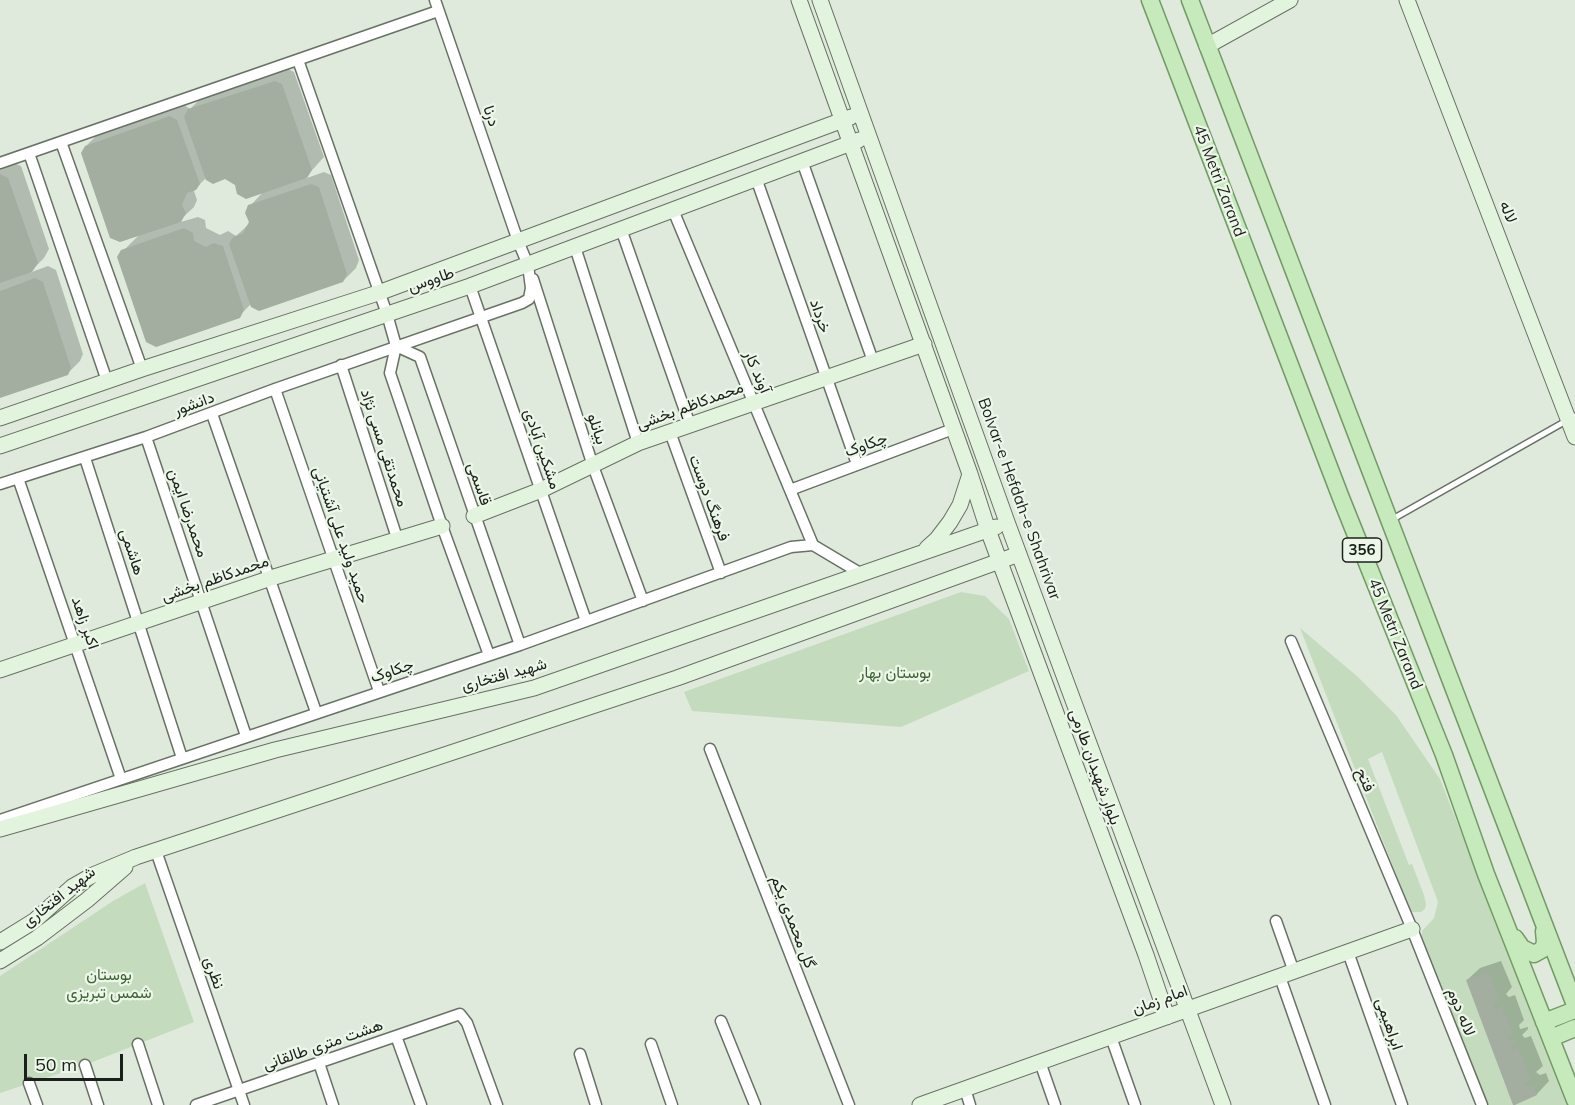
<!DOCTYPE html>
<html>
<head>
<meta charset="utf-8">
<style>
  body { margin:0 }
  #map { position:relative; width:1575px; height:1105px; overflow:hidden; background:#dfeadc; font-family:Mulish,sans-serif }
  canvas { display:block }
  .scale { position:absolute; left:24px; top:1054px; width:99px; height:27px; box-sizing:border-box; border:3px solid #1c201b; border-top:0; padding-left:8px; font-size:18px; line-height:21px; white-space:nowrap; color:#1c201b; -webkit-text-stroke:4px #ecf7e9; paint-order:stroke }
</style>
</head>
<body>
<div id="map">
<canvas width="1575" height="1105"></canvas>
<div class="scale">50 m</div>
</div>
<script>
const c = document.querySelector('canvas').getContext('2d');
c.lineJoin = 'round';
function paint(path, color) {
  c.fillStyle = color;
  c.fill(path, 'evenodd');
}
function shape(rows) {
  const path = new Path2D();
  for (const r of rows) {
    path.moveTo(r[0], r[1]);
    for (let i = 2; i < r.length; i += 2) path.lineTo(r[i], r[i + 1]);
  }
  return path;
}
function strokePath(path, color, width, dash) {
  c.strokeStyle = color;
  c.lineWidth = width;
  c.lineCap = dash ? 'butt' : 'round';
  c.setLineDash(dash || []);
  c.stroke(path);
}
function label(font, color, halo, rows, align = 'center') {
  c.font = font + ' Mulish,Vazirmatn,sans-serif';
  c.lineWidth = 4.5;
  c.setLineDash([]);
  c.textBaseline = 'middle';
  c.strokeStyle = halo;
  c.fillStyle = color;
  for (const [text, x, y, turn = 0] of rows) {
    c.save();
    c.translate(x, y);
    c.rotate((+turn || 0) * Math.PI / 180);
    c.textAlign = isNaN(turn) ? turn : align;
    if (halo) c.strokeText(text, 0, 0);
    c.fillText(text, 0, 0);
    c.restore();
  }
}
paint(shape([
  [961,592,985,596,1009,619,1029,671,901,727,692,711,684,692],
  [1300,628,1358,677,1396,715,1440,779,1568,1105,1486,1105,1422,944,1422,931,1434,918,1438,902,1382,752,1368,759,1409,865,1412,864,1424,895,1426,904,1425,909,1421,912,1412,912,1410,910],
  [145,883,194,1022,85,1065,0,1093,0,976,113,901]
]), '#c4dcbd');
paint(shape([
  [288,69,294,72,324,157,304,179,324,172,331,175,359,260,356,268,343,281,251,304,239,316,123,251,140,234,86,146,99,133,183,104,190,109,202,97],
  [225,177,237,184,264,191,250,206,249,224,236,236,228,231,220,235,206,228,205,220,198,217,177,223,194,207,197,200,194,191,195,189,206,178],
  [14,163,21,166,49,249,44,258,29,273,48,266,56,270,83,354,80,361,67,374,0,396,0,168],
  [1501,961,1512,987,1506,994,1509,997,1515,995,1524,1020,1519,1025,1520,1029,1528,1027,1528,1029,1522,1035,1525,1038,1531,1036,1543,1066,1536,1072,1540,1075,1546,1073,1549,1081,1537,1094,1514,1104,1467,980,1480,968]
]), '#0003');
paint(shape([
  [275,81,282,84,312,170,307,178,246,199,237,194,235,185,225,179,213,184,206,180,184,117,188,109],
  [170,116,177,120,200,184,196,190,187,193,182,205,186,213,181,222,120,242,110,238,81,153,85,146],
  [0,174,8,178,38,263,32,272,0,283],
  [311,184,319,187,347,274,343,282,259,311,251,307,229,244,233,237,243,233,249,222,245,213,248,205],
  [184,228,193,233,194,241,206,247,214,243,223,246,244,310,240,318,156,347,146,342,117,257,121,250],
  [35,278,43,282,71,368,68,375,0,398,0,291],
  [1489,972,1500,1001,1494,1004,1494,1007,1496,1009,1502,1007,1513,1033,1507,1036,1507,1040,1515,1039,1517,1043,1510,1047,1512,1050,1518,1047,1531,1080,1524,1083,1524,1085,1526,1087,1533,1085,1537,1095,1515,1105,1513,1105,1466,980]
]), '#a3ada0');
const lane = shape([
  [1391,520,1575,416]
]);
const street = shape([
  [298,60,387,314,396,346,390,373,442,526,489,655],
  [61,142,142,369],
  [29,153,107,381],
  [802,161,873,361],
  [0,163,438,11],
  [756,178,857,464],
  [673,210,813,545],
  [621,229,690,425],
  [575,247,638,443],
  [533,279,593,466,643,601],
  [470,286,586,621],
  [396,346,420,357,520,645],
  [341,365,398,541],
  [275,389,379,691],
  [212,414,316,712],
  [670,432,721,573],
  [146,437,246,736],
  [85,458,182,758],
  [18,478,121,779],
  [0,484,146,437,275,389,522,303,529,299,531,288,528,265,518,241,435,0],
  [790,490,953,429],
  [1291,641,1412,929,1482,1105],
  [710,749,849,1105],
  [0,820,520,645,791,547,813,545,860,573],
  [156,851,244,1105],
  [1276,921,1294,972],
  [1348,952,1402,1105],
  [1280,977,1325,1105],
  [721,1021,755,1105],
  [396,1036,421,1105],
  [1111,1037,1135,1105],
  [138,1044,158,1105],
  [651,1044,672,1105],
  [580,1054,596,1105],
  [1040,1062,1055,1105],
  [319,1063,333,1105],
  [85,1065,98,1105],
  [29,1083,37,1105],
  [965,1089,970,1105],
  [196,1105,460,1014,467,1023,497,1105]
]);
const secondary = shape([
  [799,0,970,474,988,530,1146,955,1167,1017],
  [820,0,1007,522,1223,1105],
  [1407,0,1575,437],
  [1207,46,1290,0],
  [0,418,142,369,381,292,851,117],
  [0,446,470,286,859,140],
  [474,516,541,490,638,443,924,344],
  [927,548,937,539,950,522,960,505,970,474],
  [0,670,271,578,442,526],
  [0,829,275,750,534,688,996,527],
  [0,942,34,921,72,887,93,875,136,857,677,678,1019,554],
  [0,961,37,938,87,900,125,867],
  [920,1105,1412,929]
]);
const primary = shape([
  [1150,0,1341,498,1444,755,1486,874,1575,1100],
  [1190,0,1575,1005],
  [1515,938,1522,948,1534,954,1543,949,1545,942,1544,931],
  [1544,1022,1575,1010],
  [1551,1038,1575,1028]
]);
strokePath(lane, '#687165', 8);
strokePath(street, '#687165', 13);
strokePath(secondary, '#687165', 17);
strokePath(primary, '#739a67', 19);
strokePath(lane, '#fff', 5);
strokePath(street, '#fff', 10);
strokePath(secondary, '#e3f4de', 15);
strokePath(primary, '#c7eabc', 16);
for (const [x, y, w] of [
  [1362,550,39]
]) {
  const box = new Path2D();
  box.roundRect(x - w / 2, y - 12, w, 24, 4.5);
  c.fillStyle = '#ecf7e9';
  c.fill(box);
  strokePath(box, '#1c201b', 1.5);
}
label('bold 15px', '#1c201b', null, [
  ["356",1362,550]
]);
label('16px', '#1c201b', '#ecf7e9', [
  ["درنا",491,116,71],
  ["45 Metri Zarand",1219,181,69],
  ["لاله",1508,212,69],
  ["طاووس",431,280,-19],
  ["خرداد",820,316,71],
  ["آوند کار",757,372,67],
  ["دانشور",194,404,-20],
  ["محمدکاظم بخشی",690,406,-20],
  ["بیانلو",597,429,72],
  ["چکاوک",866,445,-20],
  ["محمدتقی مسی نژاد",384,448,72],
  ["مشکین آبادی",542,449,71],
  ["قاسمی",479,484,71],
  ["فرهنگ دوست",709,498,70],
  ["Bolvar-e Hefdah-e Shahrivar",1019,499,70],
  ["محمدرضا ایمن",188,513,71],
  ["حمید ولید علی آشتیانی",341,535,71],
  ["هاشمی",132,552,72],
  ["محمدکاظم بخشی",215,579,-19],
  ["اکبر زاهد",85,623,71],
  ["45 Metri Zarand",1395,634,68],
  ["چکاوک",392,671,-18],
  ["شهید افتخاری",504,675,-15],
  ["بلوار شهیدان طارمی",1095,767,70],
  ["فتح",1365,780,67],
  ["شهید افتخاری",59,897,-38],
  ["گل محمدی یکم",793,922,69],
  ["نظری",214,973,71],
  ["امام زمان",1160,1000,-20],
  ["لاله دوم",1461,1012,68],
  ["ابراهیمی",1389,1024,71],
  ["هشت متری طالقانی",323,1045,-19]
]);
label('16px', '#3e6233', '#ecf7e9', [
  ["بوستان بهار",895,673],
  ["بوستان",109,975],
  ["شمس تبریزی",109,993]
]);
</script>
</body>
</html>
